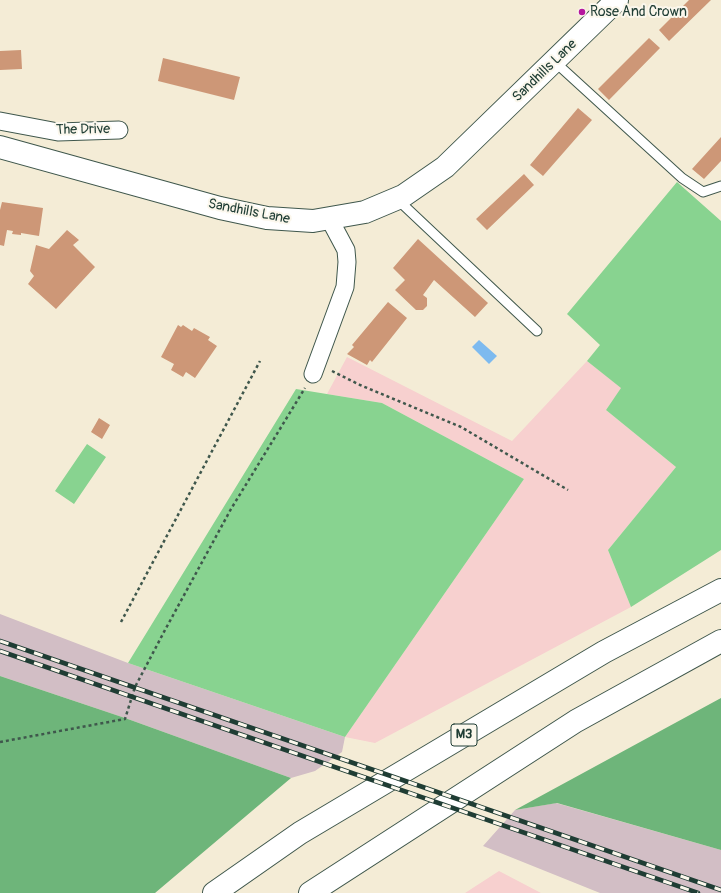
<!DOCTYPE html>
<html>
<head>
<meta charset="utf-8">
<style>
  body { margin:0 }
  canvas { display:block; background:#f4ecd6 }
</style>
</head>
<body>
<canvas width="721" height="893"></canvas>
<script>
const c = document.querySelector('canvas').getContext('2d');
c.lineJoin = 'round';
function paint(path, color) {
  c.fillStyle = color;
  c.fill(path, 'evenodd');
}
function shape(rows) {
  const path = new Path2D();
  for (const r of rows) {
    path.moveTo(r[0], r[1]);
    for (let i = 2; i < r.length; i += 2) path.lineTo(r[i], r[i + 1]);
  }
  return path;
}
function strokePath(path, color, width, dash) {
  c.strokeStyle = color;
  c.lineWidth = width;
  c.lineCap = dash ? 'butt' : 'round';
  c.setLineDash(dash || []);
  c.stroke(path);
}
function label(font, color, halo, rows, align = 'center') {
  c.font = font + ' Pangolin,sans-serif';
  c.lineWidth = 4;
  c.setLineDash([]);
  c.textBaseline = 'middle';
  c.strokeStyle = halo;
  c.fillStyle = color;
  for (const [text, x, y, turn = 0] of rows) {
    c.save();
    c.translate(x, y);
    c.rotate((+turn || 0) * Math.PI / 180);
    c.textAlign = isNaN(turn) ? turn : align;
    if (halo) c.strokeText(text, 0, 0);
    c.fillText(text, 0, 0);
    c.restore();
  }
}
paint(shape([
  [347,357,512,441,587,361,622,388,606,410,676,467,608,550,631,607,375,743,345,737,524,479,382,403,327,394],
  [499,871,541,893,465,893]
]), '#f7d0cf');
paint(shape([
  [0,614,128,663,345,737,342,752,315,771,291,778,125,718,0,676],
  [556,803,721,850,721,893,600,893,483,846,515,810]
]), '#d2bec5');
paint(shape([
  [677,182,721,221,721,550,631,607,608,550,676,467,606,410,621,388,587,361,600,345,567,314],
  [296,389,382,403,524,479,345,737,128,663],
  [87,444,106,457,74,504,55,491]
]), '#88d390');
paint(shape([
  [0,676,125,718,291,778,155,893,0,893],
  [721,698,721,850,557,803,515,810]
]), '#6eb57a');
paint(shape([
  [479,340,497,356,489,364,472,347]
]), '#7dbaef');
paint(shape([
  [689,0,711,0,669,41,659,30],
  [649,38,660,48,609,100,598,89],
  [21,50,22,69,0,70,0,51],
  [163,58,240,77,234,100,158,81],
  [578,108,592,120,543,176,530,165],
  [721,137,721,161,704,179,692,169],
  [524,174,534,185,487,230,476,219],
  [2,202,43,208,39,236,21,233,21,235,12,234,13,231,7,230,4,246,0,245,0,210],
  [67,230,79,240,73,245,95,267,56,309,28,284,34,276,30,271,36,245,49,249],
  [418,239,488,303,475,317,434,280,423,295,427,298,427,306,423,310,416,310,395,290,405,280,393,268],
  [388,302,407,318,372,362,370,360,367,365,347,354,354,347,352,345],
  [178,325,181,327,183,325,192,331,194,328,210,337,208,340,217,346,195,378,186,372,183,377,171,370,174,364,161,357],
  [99,418,110,425,102,439,91,432]
]), '#cd9777');
const lane = shape([
  [555,62,682,178,703,192,721,186],
  [397,199,537,331]
]);
const street = shape([
  [0,121,58,132,119,130],
  [313,374,345,287,347,262,346,250,330,220]
]);
const secondary = shape([
  [0,147,220,208,267,218,313,221,365,212,403,196,445,167,617,0]
]);
const highway = shape([
  [214,893,300,833,604,652,721,590],
  [310,893,576,721,721,641]
]);
strokePath(lane, '#3f574c', 11);
strokePath(street, '#3f574c', 19);
strokePath(secondary, '#3f574c', 24);
strokePath(highway, '#3f574c', 24);
strokePath(shape([
  [332,371,360,385,461,427,568,490],
  [121,622,260,361],
  [0,742,125,719,135,687,165,630,231,509,305,388]
]), '#3f574c', 2.5, [3, 3]);
strokePath(lane, '#fff', 9);
strokePath(street, '#fff', 17);
strokePath(secondary, '#fff', 22);
strokePath(highway, '#fff', 22);
const rail = shape([
  [0,641,721,890],
  [0,651,698,893]
]);
strokePath(rail, '#1f3d34', 4.5);
strokePath(rail, '#fbf7ec', 3, [9]);
for (const [x, y, r, color] of [
  [582,12,4,"#b5179e"]
]) {
  const dot = new Path2D();
  dot.arc(x, y, r, 0, 2 * Math.PI);
  c.fillStyle = color;
  c.fill(dot);
  strokePath(dot, '#fbf7ec', 1.5);
}
for (const [x, y, w] of [
  [464,735,26]
]) {
  const box = new Path2D();
  box.roundRect(x - w / 2, y - 11, w, 22, 3);
  c.fillStyle = '#fbf7ec';
  c.fill(box);
  strokePath(box, '#1f3d34', 1);
}
label('bold 13px', '#1f3d34', null, [
  ["M3",464,735]
]);
label('14px', '#1f3d34', '#fbf7ec', [
  ["Rose And Crown",590,12]
], 'left');
label('14px', '#1f3d34', '#fbf7ec', [
  ["Sandhills Lane",545,71,-44],
  ["The Drive",83,130,-1],
  ["Sandhills Lane",249,212,11]
]);
</script>
</body>
</html>
